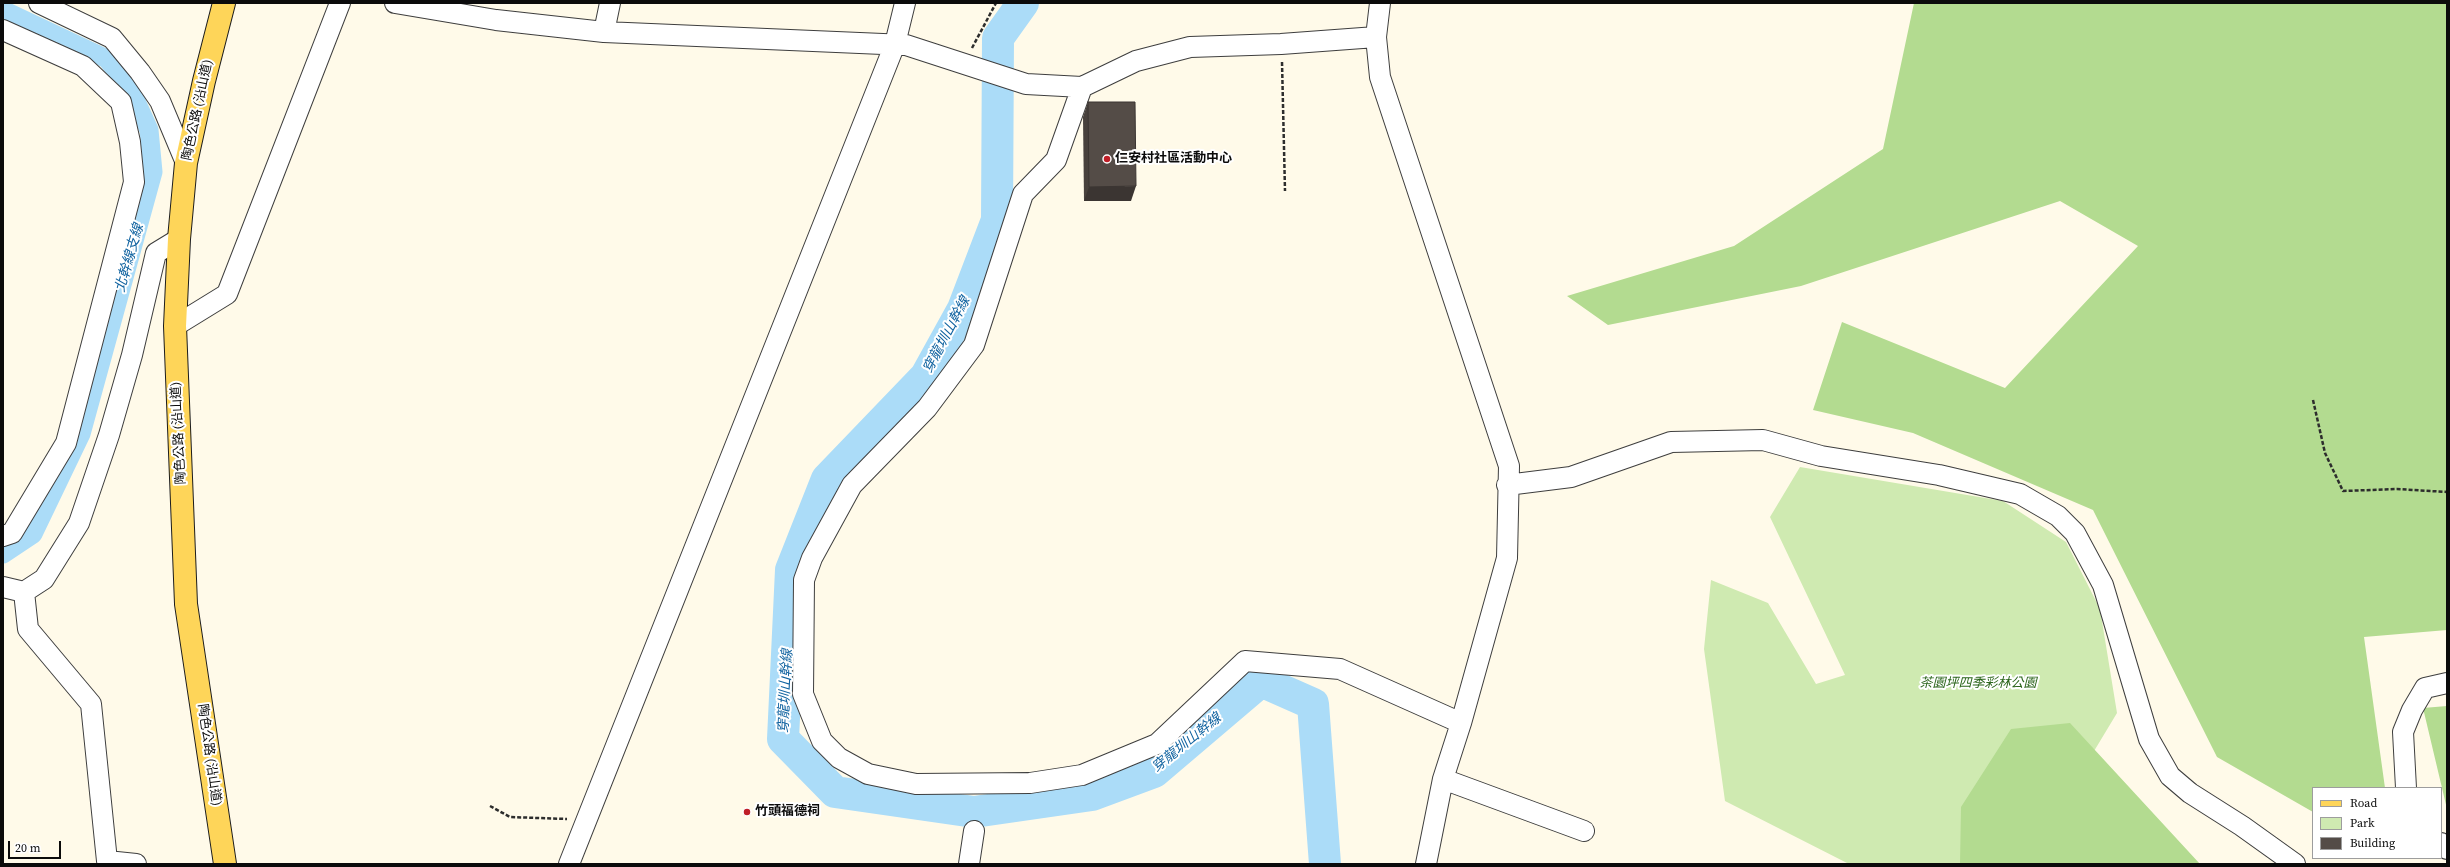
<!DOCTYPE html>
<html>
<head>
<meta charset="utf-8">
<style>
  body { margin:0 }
  #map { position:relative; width:2450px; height:867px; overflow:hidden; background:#fffae9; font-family:"Source Serif 4",serif }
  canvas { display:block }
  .frame { position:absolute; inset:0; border:4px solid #0b0b0b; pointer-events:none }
  .legend { position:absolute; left:2312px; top:787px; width:130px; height:72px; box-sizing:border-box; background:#fff; border:1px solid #9d9d9d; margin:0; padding:5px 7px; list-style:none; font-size:12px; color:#0b0b0b }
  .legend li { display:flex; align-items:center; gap:8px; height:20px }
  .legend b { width:20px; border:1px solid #9d9d9d }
  .scale { position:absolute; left:8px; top:841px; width:53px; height:18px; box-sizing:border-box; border:2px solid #0b0b0b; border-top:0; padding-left:5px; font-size:12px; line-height:14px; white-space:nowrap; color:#0b0b0b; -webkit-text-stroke:3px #fff; paint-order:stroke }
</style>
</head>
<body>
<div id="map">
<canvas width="2450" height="867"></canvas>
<div class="frame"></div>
<ul class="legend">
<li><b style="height:5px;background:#fed559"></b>Road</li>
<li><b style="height:11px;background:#cfeab1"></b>Park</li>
<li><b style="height:11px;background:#544c47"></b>Building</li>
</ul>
<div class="scale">20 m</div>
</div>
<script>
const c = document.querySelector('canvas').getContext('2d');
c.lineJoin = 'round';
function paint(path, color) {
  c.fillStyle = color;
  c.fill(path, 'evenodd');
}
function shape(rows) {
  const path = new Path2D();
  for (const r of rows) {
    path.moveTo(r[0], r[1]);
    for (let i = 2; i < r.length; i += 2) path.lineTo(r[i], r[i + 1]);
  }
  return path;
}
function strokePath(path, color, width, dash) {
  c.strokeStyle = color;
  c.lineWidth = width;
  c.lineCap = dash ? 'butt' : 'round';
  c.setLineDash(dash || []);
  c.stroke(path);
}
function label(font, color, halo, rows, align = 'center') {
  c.font = font + ' "Source Serif 4","Noto Sans TC",serif';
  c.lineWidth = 4;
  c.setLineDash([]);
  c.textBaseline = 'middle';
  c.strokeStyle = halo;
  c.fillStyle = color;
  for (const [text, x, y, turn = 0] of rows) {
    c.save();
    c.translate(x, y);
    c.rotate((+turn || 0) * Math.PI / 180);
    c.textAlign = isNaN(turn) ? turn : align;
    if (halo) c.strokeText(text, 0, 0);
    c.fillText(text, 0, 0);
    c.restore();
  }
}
paint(shape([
  [1800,467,2003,501,2066,542,2100,609,2117,713,2082,771,1962,864,1849,864,1725,801,1704,649,1711,580,1768,603,1816,684,1845,675,1770,517]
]), '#cfeab1');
paint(shape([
  [1914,3,2447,3,2447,630,2364,637,2385,788,2313,788,2313,812,2217,757,2093,510,1913,433,1813,410,1842,322,2005,388,2138,246,2060,201,1801,286,1608,325,1567,296,1734,246,1883,149],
  [2447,706,2447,809,2423,708],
  [2070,723,2200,864,1960,864,1961,807,2011,729]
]), '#b3db90');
strokePath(shape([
  [3,10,107,59,130,88,149,130,153,172,81,434,33,534,3,554]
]), '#abdcf8', 19);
strokePath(shape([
  [1023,3,998,38,997,220,963,309,926,376,827,479,791,570,783,739,835,792,974,812,1092,795,1154,772,1261,681,1313,704,1325,864]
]), '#abdcf8', 32);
const minor = shape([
  [39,3,112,38,140,72,160,101,186,163],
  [395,3,496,20,604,32,906,45,1026,84,1082,87,1136,61,1190,47,1281,44,1376,37],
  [1380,3,1376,37,1380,77,1509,466,1507,558,1461,723,1443,779,1426,864],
  [3,30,83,66,121,102,130,142,134,182,66,443,12,533,3,536],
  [604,32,610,3],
  [1082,87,1056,160,1023,194,974,345,927,408,852,485,812,558,804,580,803,694,822,741,839,758,868,774,916,784,1030,783,1082,775,1157,744,1245,661,1340,669,1461,723],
  [175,326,227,294,340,3],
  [1507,485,1571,477,1671,442,1763,440,1821,456,1939,475,2020,494,2058,516,2075,533,2103,585,2149,739,2170,776,2190,793,2242,826,2295,864],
  [3,587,24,592,44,579,79,523,109,435,132,355,156,253,179,239],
  [24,592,28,629,91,704,107,861,136,864],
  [1443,779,1584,831],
  [2406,788,2403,732,2412,710,2425,688,2447,683],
  [2441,843,2447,849],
  [569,864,895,44,905,3],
  [969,864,974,831]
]);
const major = shape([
  [224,3,204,81,186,163,179,239,175,326,186,604,225,864]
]);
strokePath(minor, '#3e3e3e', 22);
strokePath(major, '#1c1c1c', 24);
strokePath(shape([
  [972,48,996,3],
  [1282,62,1285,191],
  [2313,400,2325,453,2343,491,2397,489,2447,492],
  [490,806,510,817,567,819]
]), '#2d2d2d', 2.5, [4, 2]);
strokePath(minor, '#fff', 20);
strokePath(major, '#fed559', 22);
paint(shape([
  [1088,102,1131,201,1084,201,1083,117]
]), '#48413d');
paint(shape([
  [1136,186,1131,201,1084,201,1089,187]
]), '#3b3532');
const building = shape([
  [1088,102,1135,102,1136,186,1089,187,1088,102]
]);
paint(building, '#544c47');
strokePath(building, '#3b3532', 1);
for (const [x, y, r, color] of [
  [1107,159,4,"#bf1e27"],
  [747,812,4,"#bf1e27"]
]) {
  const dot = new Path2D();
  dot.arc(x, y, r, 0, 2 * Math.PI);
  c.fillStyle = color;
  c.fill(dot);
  strokePath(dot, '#fff', 1.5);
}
label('13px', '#0b0b0b', '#fff', [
  ["陶色公路 (沿山道)",198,110,-78],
  ["陶色公路 (沿山道)",179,433,-93],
  ["陶色公路 (沿山道)",209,755,82]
]);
label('bold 13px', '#0b0b0b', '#fff', [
  ["仁安村社區活動中心",1115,159],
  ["竹頭福德祠",755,812]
], 'left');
label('italic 13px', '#2a641a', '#fff', [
  ["茶園坪四季彩林公園",1978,684]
]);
label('italic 14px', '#1063a0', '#fff', [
  ["北幹線支線",130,258,-74],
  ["穿龍圳山幹線",947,335,-62],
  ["穿龍圳山幹線",786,691,-87],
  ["穿龍圳山幹線",1187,743,-39]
]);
</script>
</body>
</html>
